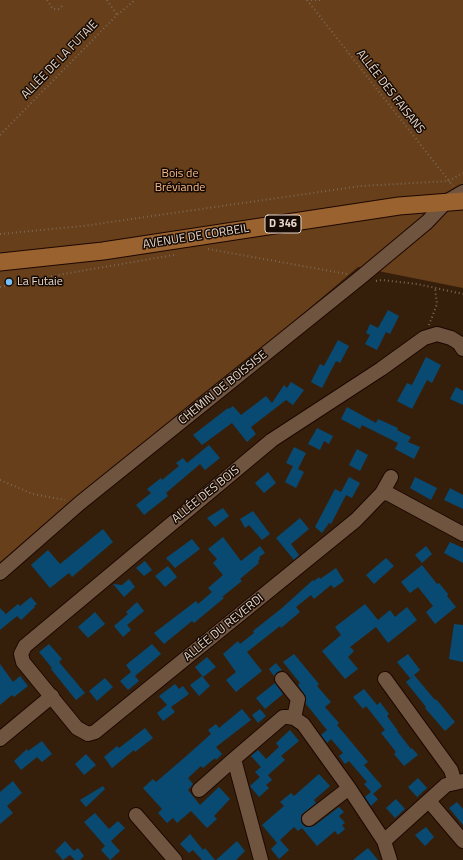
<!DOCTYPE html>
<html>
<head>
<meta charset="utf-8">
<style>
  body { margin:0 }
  canvas { display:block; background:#361f0a }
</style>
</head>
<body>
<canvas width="463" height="860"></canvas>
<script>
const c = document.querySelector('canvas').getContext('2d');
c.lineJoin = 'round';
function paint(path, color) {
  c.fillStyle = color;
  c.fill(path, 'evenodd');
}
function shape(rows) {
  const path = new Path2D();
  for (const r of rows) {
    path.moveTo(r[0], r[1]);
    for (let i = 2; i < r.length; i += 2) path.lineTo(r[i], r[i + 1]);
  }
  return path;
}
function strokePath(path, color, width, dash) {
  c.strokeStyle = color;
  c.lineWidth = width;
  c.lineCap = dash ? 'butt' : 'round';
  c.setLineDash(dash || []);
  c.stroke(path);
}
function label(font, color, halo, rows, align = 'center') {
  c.font = font + ' "Titillium Web",sans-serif';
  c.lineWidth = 3;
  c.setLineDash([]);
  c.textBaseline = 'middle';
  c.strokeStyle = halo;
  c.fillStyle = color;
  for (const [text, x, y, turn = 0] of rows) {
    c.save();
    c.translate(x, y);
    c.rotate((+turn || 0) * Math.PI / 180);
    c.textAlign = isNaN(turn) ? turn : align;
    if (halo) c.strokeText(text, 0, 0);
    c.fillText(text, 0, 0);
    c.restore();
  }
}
paint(shape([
  [0,0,463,0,463,288,358,267,0,571]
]), '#673f1a');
paint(shape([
  [388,310,399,316,390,334,386,332,377,350,365,344,370,335,366,333,370,324,378,328],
  [338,340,349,346,340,363,336,361,322,388,311,382,320,364,324,366],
  [426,357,441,365,432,383,427,380,412,409,397,401,407,383,412,385],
  [291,382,304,390,293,405,286,400,251,427,256,434,247,442,232,423,202,445,193,435,228,408,229,409,233,406,241,415,266,396,272,403,284,385,287,388],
  [456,387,463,391,463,405,450,399],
  [347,407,376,423,378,419,398,428,397,430,411,437,408,442,420,447,414,459,395,449,398,443,362,425,360,429,341,419],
  [317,428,333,436,329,444,324,441,320,450,308,444],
  [209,445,220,458,205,470,200,464,166,493,168,496,144,515,136,505,151,493,147,489,161,478,162,480,179,466,176,463,183,458,187,463],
  [294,447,306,453,298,469,304,472,296,488,285,482,293,466,286,463],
  [357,449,368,455,360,471,349,465],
  [268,472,276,483,264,493,255,483],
  [349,477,360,483,352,498,346,495,331,524,329,523,322,533,315,527,335,489,341,492],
  [415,477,437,488,431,500,410,488],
  [450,488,463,495,463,509,444,500],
  [223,508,229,516,215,527,207,518],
  [253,511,270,534,262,540,249,525,245,528,240,519],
  [300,518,309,529,291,544,299,555,294,560,276,538],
  [103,529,113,542,72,577,69,573,50,588,31,565,48,550,60,564],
  [223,537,241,561,260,546,265,553,259,557,260,559,258,561,259,563,240,579,242,581,222,597,224,598,194,623,192,621,164,644,154,633,196,601,198,604,212,592,208,588,223,575,213,563,217,559,208,549],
  [192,539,200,549,175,568,166,558],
  [450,542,463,548,463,563,444,553],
  [426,546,432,554,422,563,415,555],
  [386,558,394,566,374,584,366,575],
  [145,561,152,570,144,576,136,568],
  [422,565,437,584,439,583,448,594,447,596,456,607,435,624,426,612,433,606,418,587,410,593,401,582],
  [168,566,177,577,165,587,155,576],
  [336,568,344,581,334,588,331,585,314,599,311,595,296,607,300,612,281,628,280,626,247,652,262,671,236,692,226,680,236,672,223,654,238,641,240,644,254,633,253,631,282,608,313,580,314,581,319,577,320,579],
  [129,579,135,587,124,597,113,584,122,585],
  [31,597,37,604,34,606,35,607,21,620,17,616,0,630,0,608,6,614,18,604,20,606],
  [137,602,144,611,127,625,131,630,123,637,114,626,128,614,126,612],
  [365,604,378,620,390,610,395,617,407,607,417,620,388,643,376,627,350,647,354,651,348,657,358,669,345,679,322,651,341,635,335,627],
  [95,612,105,624,88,638,78,627],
  [454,624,463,625,463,662,449,659],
  [49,644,62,659,59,662,85,693,76,700,51,669,52,668,39,652],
  [152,644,161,654,135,676,139,681,128,690,120,681,131,672,126,665],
  [294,654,319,684,317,686,331,702,325,707,339,723,337,725,368,762,364,765,382,786,373,794,378,799,371,806,365,797,371,792,364,784,367,782,349,761,345,764,339,756,343,753,331,739,327,743,321,735,327,730,306,704,306,697,298,685,300,683,283,662],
  [408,654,420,670,414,675,435,700,436,699,455,722,445,731,425,708,426,707,406,682,413,676,410,678,397,662],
  [207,657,216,667,203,677,195,667],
  [276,663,282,670,277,672,274,676,269,669],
  [0,664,13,682,20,676,28,686,14,697,12,695,0,705],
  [202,676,210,686,199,696,190,685],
  [105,678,113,687,97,701,89,691],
  [275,683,283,694,265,709,256,698],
  [175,684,179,689,183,686,189,694,171,707,175,712,163,721,157,713,167,705,159,696],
  [364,689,377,705,380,702,389,714,387,716,398,731,397,731,411,749,412,748,418,755,404,766,394,754,396,752,381,733,385,730,366,706,363,709,353,697],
  [242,709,251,720,216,747,222,754,216,760,215,758,203,768,201,766,188,778,193,784,188,790,200,805,219,787,230,799,214,816,217,819,207,828,191,811,177,823,173,818,167,823,158,813,162,809,143,788,153,779,156,782,184,758,211,734,208,730,216,724,219,728],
  [260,709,266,716,258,723,252,715],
  [145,728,153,738,135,752,134,750,112,768,104,757,117,746,119,748],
  [290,730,299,741,281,756,285,760,268,775,272,780,266,785,269,788,259,797,250,786,260,777,255,772,261,767,251,756,258,750,266,759,279,747,276,743],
  [42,741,52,754,42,762,37,757,21,770,14,761,27,749,28,751],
  [86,754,96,765,84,775,75,764],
  [319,774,330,786,314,800,316,803,301,815,301,820,302,824,306,827,314,826,339,807,344,812,339,816,345,823,342,825,345,829,338,835,335,831,317,846,302,828,298,831,294,827,280,840,289,850,279,859,271,849,277,843,262,825,284,806,280,802,291,793,294,796],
  [418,778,427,788,417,797,408,787],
  [13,781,22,793,7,806,13,813,0,824,0,792],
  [103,786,105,789,86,807,80,800],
  [396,799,405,809,395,818,386,808],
  [457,802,463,809,463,825,449,808],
  [95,813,109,829,118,821,125,828,111,841,120,851,110,860,101,850,105,846,84,822],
  [426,827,434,837,425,846,415,835],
  [190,834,203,850,205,848,215,860,202,860,193,850,189,853,180,844],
  [65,841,74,851,78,848,84,856,80,860,75,860,70,855,63,860,55,851],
  [237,841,245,851,236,860,216,860],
  [368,848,378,860,353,860]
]), '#084a72');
const minor = shape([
  [391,477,382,493,356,520,95,732,88,734,77,728,23,662,21,654,25,646,272,440,381,369,424,338,437,334,451,338,459,343,463,349],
  [382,493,389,494,463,534],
  [0,573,80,503,361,277,427,222,446,202,463,192],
  [282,679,298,699,294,718],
  [385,679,451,770,455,783],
  [0,739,52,696],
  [199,790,234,759],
  [429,801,463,841],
  [136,815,175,860],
  [309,819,349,788],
  [384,841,446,785,463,781],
  [261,860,234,759,283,717,288,717,294,718,303,724,349,788,384,841,390,860]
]);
const major = shape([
  [0,262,103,251,399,206,463,201]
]);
strokePath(minor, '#1c0700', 16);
strokePath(major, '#1c0700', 19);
strokePath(shape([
  [47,0,53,9,59,9,64,4],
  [107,0,117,15],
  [307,0,453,186],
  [307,0,321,0],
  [0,135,117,15,135,0],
  [0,234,83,226,361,186,449,181,463,173],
  [208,249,347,274],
  [376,281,382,280,417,284,463,294],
  [0,287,52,276,174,255],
  [429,325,437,304,435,288],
  [0,480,33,494,65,500]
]), '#7c6857', 2, [1, 3]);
strokePath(minor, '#6f543f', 14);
strokePath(major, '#9a622f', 17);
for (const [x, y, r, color] of [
  [9,282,4,"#77c0f7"]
]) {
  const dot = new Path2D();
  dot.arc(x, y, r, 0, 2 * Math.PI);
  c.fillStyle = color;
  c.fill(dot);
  strokePath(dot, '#160b04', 1.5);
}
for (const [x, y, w] of [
  [283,224,36]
]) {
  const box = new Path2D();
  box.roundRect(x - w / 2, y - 9, w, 18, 3);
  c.fillStyle = '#160b04';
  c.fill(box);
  strokePath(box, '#e8d8cc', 1);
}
label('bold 11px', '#e8d8cc', null, [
  ["D 346",283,224]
]);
label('12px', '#e8d8cc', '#160b04', [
  ["ALLÉE DE LA FUTAIE",60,60,-46],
  ["ALLÉE DES FAISANS",390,92,52],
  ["AVENUE DE CORBEIL",196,237,-9],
  ["CHEMIN DE BOISSISE",223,388,-39],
  ["ALLÉE DES BOIS",206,495,-39],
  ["ALLÉE DU REVERDI",224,628,-39]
]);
label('12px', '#f6b987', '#160b04', [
  ["Bois de",180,174],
  ["Bréviande",180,188]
]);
label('12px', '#e8d8cc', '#160b04', [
  ["La Futaie",17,282]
], 'left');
</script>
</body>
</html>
